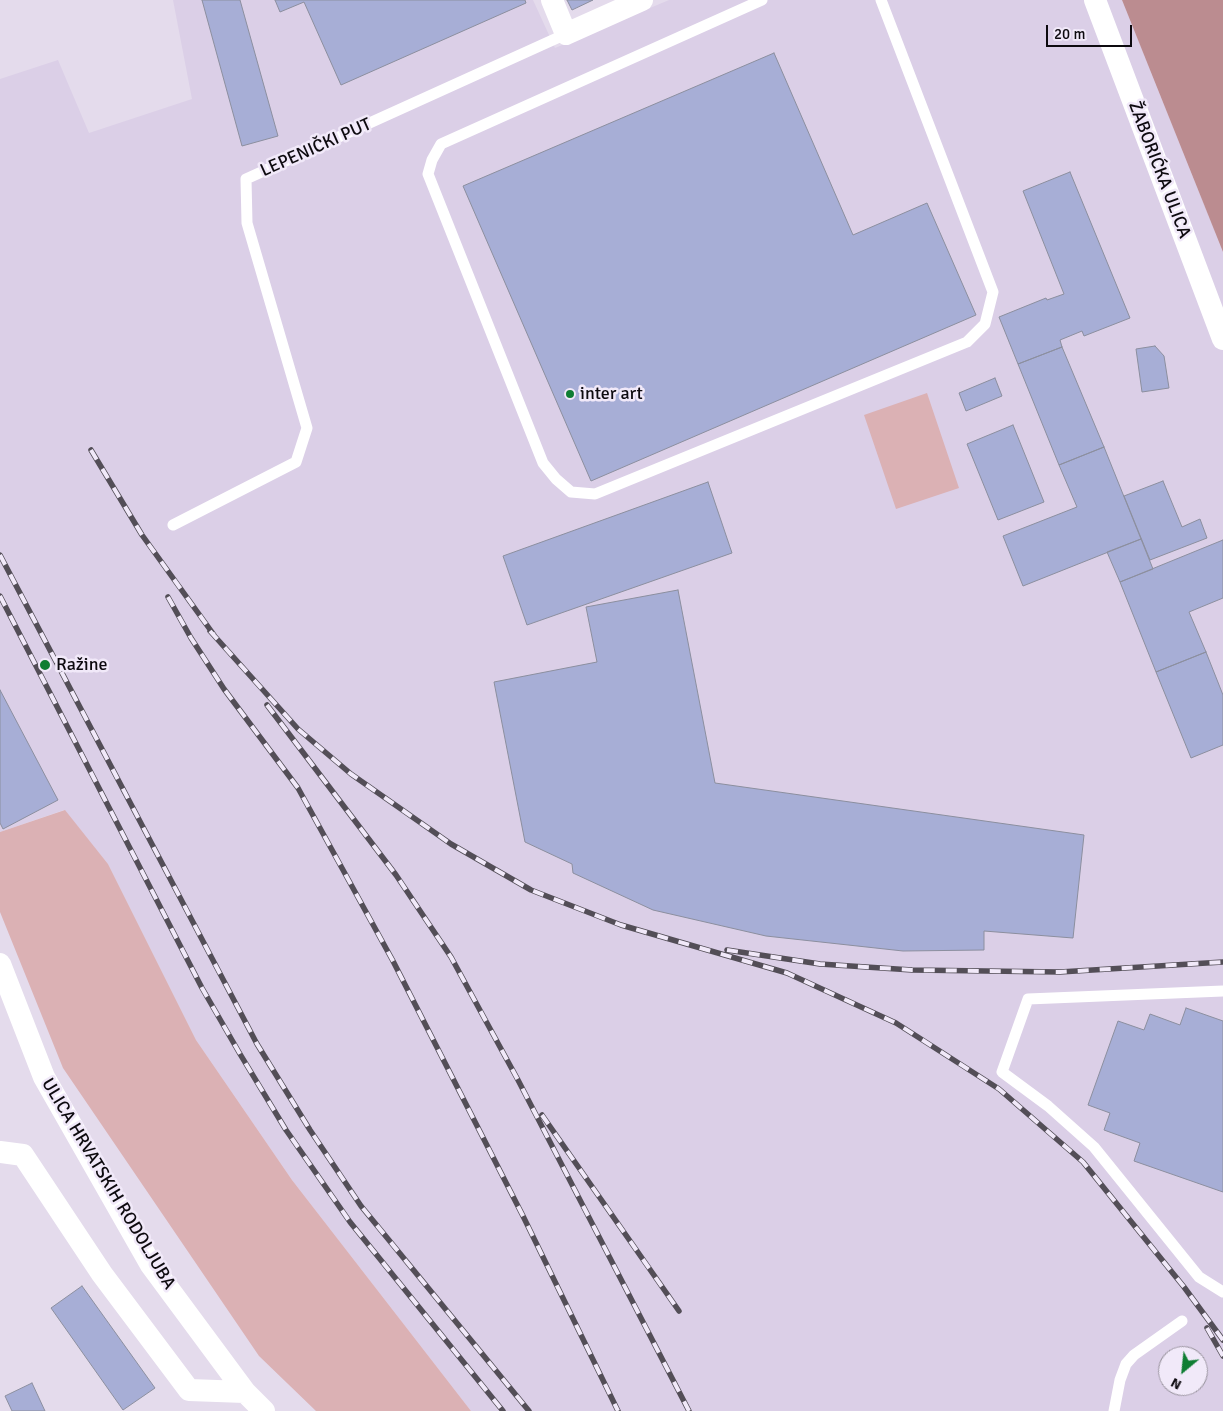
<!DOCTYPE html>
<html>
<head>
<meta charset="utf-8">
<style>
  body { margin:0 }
  #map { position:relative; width:1223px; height:1411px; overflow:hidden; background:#e4dbec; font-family:Signika,sans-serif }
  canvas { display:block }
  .north { position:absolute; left:1158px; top:1346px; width:50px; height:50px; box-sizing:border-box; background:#f1e9f9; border:1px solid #96909b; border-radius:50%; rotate:208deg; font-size:14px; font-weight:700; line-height:20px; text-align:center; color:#0d0a0f }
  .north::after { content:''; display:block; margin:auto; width:18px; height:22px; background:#0f7d33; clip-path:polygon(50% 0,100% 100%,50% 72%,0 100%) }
  .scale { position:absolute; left:1046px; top:25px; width:86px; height:22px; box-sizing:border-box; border:2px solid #0d0a0f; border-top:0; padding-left:6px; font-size:15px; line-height:18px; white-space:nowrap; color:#0d0a0f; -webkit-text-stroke:4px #f1e9f9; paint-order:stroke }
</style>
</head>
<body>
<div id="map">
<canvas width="1223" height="1411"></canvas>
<div class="north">N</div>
<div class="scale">20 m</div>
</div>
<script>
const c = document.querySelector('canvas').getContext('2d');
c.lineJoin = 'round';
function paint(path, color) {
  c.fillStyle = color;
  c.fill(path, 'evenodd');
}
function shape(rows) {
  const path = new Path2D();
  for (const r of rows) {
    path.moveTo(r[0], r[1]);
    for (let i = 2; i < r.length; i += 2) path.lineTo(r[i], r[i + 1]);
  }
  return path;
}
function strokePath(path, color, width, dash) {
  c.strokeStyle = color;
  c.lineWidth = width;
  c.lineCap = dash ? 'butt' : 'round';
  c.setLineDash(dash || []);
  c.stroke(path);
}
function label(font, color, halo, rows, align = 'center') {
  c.font = font + ' Signika,sans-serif';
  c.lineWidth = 5;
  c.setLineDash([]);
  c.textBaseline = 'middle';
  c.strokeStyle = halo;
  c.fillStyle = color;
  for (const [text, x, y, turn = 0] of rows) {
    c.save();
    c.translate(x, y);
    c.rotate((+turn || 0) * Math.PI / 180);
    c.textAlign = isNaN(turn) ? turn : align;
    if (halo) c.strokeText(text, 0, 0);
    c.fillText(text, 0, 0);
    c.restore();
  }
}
paint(shape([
  [173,0,533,0,555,48,669,0,1122,0,1223,252,1223,1411,471,1411,292,1180,196,1040,108,864,64,810,0,832,0,79,58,60,89,133,192,99],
  [1168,1356,1198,1356,1198,1386,1168,1386]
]), '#dbcfe7');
paint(shape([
  [927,393,959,488,896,509,864,415],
  [65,810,108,864,196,1040,292,1180,471,1411,316,1411,259,1356,63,1068,0,912,0,832]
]), '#dbb1b4');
paint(shape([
  [1122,0,1223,0,1223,252]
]), '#bb8c90');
const building = shape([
  [202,0,240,0,278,136,242,146,202,0],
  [275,0,525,0,526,3,341,85,304,2,280,12,275,0],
  [567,0,593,0,572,10,567,0],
  [774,53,853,235,927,203,976,315,591,481,463,186,774,53],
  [1070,172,1130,318,1084,336,1082,331,1060,340,1062,347,1018,364,999,317,1046,298,1047,300,1064,294,1023,191,1070,172],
  [1155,346,1164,356,1169,388,1142,392,1136,349,1155,346],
  [1062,347,1104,447,1059,465,1018,364,1062,347],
  [995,378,1002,396,966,411,959,393,995,378],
  [1013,425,1044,502,998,520,967,444,1013,425],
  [1104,447,1141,539,1023,586,1003,536,1077,507,1059,465,1104,447],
  [1163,481,1182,527,1200,519,1207,538,1150,560,1124,496,1163,481],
  [708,482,732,553,527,625,503,556,708,482],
  [1141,539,1153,569,1120,582,1107,552,1141,539],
  [1223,540,1223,598,1189,612,1206,652,1156,672,1120,582,1223,540],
  [678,590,715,783,1084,835,1073,938,984,931,984,950,903,951,766,936,653,910,573,873,572,864,525,842,494,682,597,662,586,607,678,590],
  [1206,652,1223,695,1223,745,1191,758,1156,672,1206,652],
  [0,690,58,800,3,829,0,823,0,690],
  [1186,1008,1223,1021,1223,1192,1134,1161,1140,1143,1104,1130,1110,1113,1088,1105,1118,1021,1144,1030,1150,1014,1180,1025,1186,1008],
  [82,1286,155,1388,123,1410,51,1308,82,1286],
  [32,1383,45,1411,12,1411,5,1396,32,1383]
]);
paint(building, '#a7aed6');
strokePath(building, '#8c8f9f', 1);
strokePath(shape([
  [762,0,441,144,432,160,428,174,543,463,556,479,571,492,595,494,967,342,985,324,993,292,881,0],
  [173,525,296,462,307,428,247,223,246,179,566,34],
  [1223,991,1028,999,1002,1072,1048,1106,1094,1147,1199,1277,1223,1292],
  [1114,1411,1120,1380,1126,1364,1134,1355,1182,1321]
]), '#fff', 11);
strokePath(shape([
  [552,0,566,34,642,0],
  [1095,0,1223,339],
  [0,964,44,1077,151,1265,245,1392,264,1411],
  [0,1152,23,1155,102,1274,189,1390,245,1392]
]), '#fff', 22);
const rail = shape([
  [91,450,142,535,214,635],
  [0,555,257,1044,310,1130,361,1206,529,1411],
  [0,596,202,988,240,1054,286,1130,350,1222,503,1411],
  [168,597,191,638,224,689,298,788,393,961,523,1216,618,1411],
  [210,631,298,729,351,774,451,844,531,890,621,925,787,973,896,1023,999,1089,1083,1162,1184,1287,1223,1340],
  [267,705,396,875,451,957,518,1080,689,1411],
  [727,950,820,964,912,970,1060,972,1223,962],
  [542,1115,679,1311],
  [1207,1328,1223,1356]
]);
strokePath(rail, '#534e57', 5.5);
strokePath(rail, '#f1e9f9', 4, [11]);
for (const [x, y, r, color] of [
  [570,394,5,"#0f7d33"],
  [45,665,6,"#0f7d33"]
]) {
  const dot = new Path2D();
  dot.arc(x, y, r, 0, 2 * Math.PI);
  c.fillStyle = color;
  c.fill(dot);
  strokePath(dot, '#f1e9f9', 2);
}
label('18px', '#0d0a0f', '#f1e9f9', [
  ["LEPENIČKI PUT",316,148,-24],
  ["ŽABORIĆKA ULICA",1159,170,69],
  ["ULICA HRVATSKIH RODOLJUBA",108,1184,59]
]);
label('18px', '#0d0a0f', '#f1e9f9', [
  ["inter art",580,394],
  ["Ražine",56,665]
], 'left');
</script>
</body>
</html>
